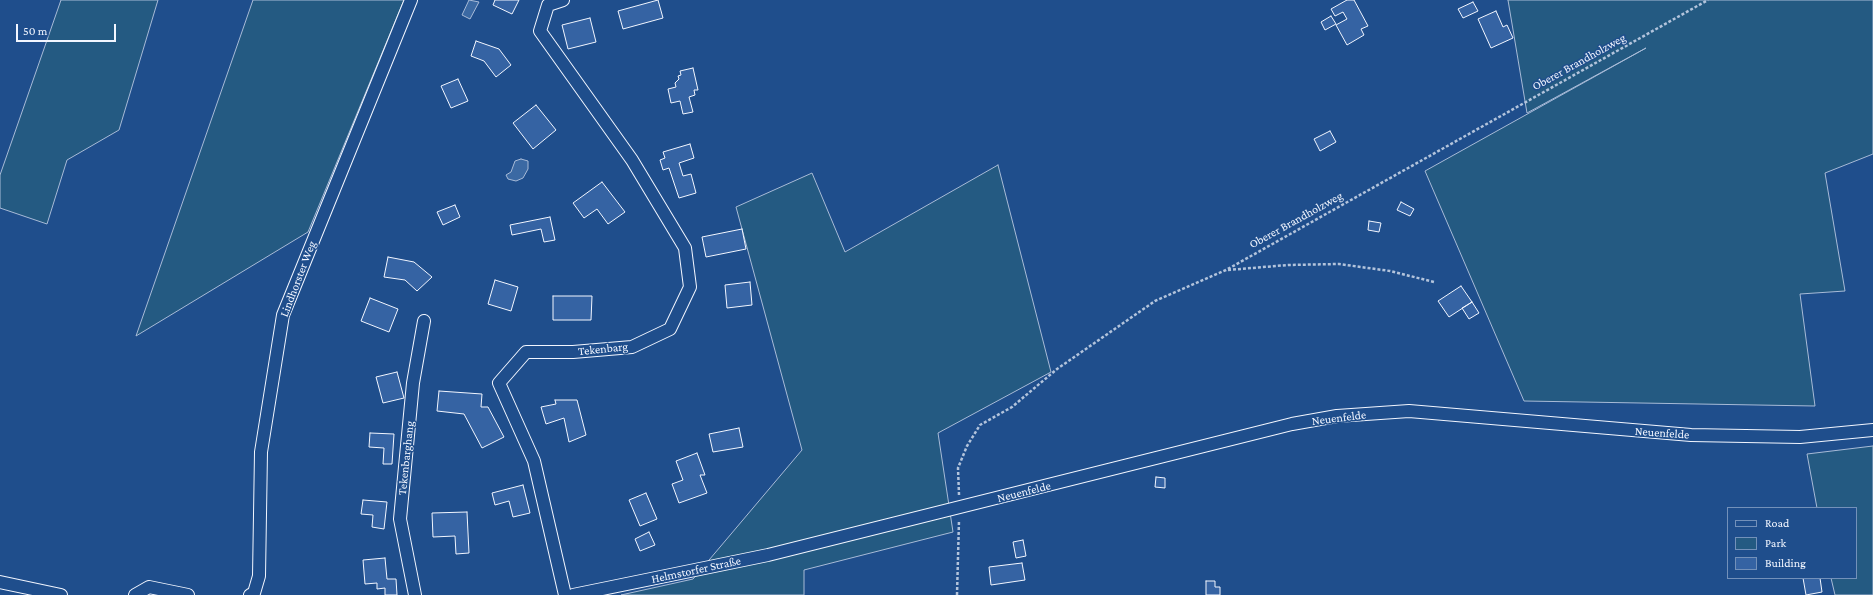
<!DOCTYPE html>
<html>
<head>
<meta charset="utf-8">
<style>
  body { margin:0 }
  #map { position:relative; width:1873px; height:595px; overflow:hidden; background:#1f4e8c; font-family:"Crimson Pro",serif }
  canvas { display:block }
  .legend { position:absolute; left:1727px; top:507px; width:130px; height:72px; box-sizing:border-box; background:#1f4e8c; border:1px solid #7391ba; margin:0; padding:5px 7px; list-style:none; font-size:12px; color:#f2f6ff }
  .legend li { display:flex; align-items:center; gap:8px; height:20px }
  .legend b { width:20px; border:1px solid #7391ba }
  .scale { position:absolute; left:16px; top:24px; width:100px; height:18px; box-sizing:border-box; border:2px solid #f2f6ff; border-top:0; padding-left:5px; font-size:12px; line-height:14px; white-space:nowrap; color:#f2f6ff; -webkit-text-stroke:3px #1f4e8c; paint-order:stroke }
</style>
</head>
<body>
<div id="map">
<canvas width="1873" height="595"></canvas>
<ul class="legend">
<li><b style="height:5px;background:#1f4e8c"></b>Road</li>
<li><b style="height:11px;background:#245a82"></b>Park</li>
<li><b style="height:11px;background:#3563a3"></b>Building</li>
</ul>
<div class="scale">50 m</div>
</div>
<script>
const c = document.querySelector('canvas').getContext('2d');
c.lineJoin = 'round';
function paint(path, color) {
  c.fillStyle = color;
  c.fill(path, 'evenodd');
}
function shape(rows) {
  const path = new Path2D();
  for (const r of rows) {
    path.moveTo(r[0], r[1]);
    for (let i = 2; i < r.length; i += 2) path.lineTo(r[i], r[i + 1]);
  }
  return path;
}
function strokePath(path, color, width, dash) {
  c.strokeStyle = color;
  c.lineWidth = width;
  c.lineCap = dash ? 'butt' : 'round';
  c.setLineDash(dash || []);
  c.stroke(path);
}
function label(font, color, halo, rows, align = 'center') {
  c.font = font + ' "Crimson Pro",serif';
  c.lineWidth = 3;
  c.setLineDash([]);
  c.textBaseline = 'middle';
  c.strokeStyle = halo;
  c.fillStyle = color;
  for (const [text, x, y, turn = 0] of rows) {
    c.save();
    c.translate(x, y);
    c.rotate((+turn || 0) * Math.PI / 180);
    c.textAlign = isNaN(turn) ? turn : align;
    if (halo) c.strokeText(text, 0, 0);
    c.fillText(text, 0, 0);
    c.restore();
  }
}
const green = shape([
  [61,0,158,0,119,130,67,160,47,224,0,208,0,175,61,0],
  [253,0,404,0,308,232,136,336,253,0],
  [1508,0,1873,0,1873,154,1825,173,1845,291,1800,294,1815,406,1524,401,1425,171,1646,48,1527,113,1508,0],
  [998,165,1051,372,938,433,953,532,804,570,804,595,621,595,693,579,802,450,736,207,812,173,845,252,998,165],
  [1873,446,1873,595,1835,595,1831,578,1856,578,1856,508,1817,508,1807,454,1873,446]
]);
paint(green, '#245a82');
strokePath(green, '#a8bbd7', 1);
const water = shape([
  [469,0,479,2,470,19,462,15,469,0],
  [521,159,528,161,528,169,523,178,516,181,508,179,506,175,511,172,515,161,521,159]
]);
paint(water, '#3b69a3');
strokePath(water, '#a8bbd7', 1);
const building = shape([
  [495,0,519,0,512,14,493,5,495,0],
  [658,0,663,18,623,29,618,11,658,0],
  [1347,0,1354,0,1368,26,1361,29,1364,35,1347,45,1336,25,1347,19,1343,12,1335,16,1331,9,1347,0],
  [1473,2,1478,11,1463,18,1458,9,1473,2],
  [1496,11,1503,27,1507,25,1513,38,1491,48,1478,19,1496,11],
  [1331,16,1336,24,1325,30,1321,22,1331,16],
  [590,18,596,42,568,49,562,25,590,18],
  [476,41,499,49,511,65,496,77,484,61,471,56,476,41],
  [693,68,698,90,694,90,695,95,689,97,693,112,683,114,680,101,671,103,668,89,676,87,675,83,679,79,678,76,681,75,680,71,693,68],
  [458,79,468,101,451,108,441,86,458,79],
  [536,105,556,130,533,149,513,123,536,105],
  [1330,131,1336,142,1320,151,1314,139,1330,131],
  [690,144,694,158,679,163,683,176,691,174,696,193,679,198,669,168,663,170,660,160,665,158,663,152,690,144],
  [602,182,625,212,608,224,597,209,584,218,573,203,602,182],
  [1401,202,1414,209,1410,216,1397,210,1401,202],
  [455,205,460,217,443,225,437,212,455,205],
  [550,217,555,240,544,242,541,229,512,235,510,225,550,217],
  [1369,221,1381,223,1379,232,1368,230,1369,221],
  [742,229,746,249,706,257,702,237,742,229],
  [388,257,414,262,432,277,417,291,405,280,384,277,388,257],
  [495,280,518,287,511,311,488,304,495,280],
  [750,282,752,305,727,308,725,285,750,282],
  [1461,286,1472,302,1449,317,1438,301,1461,286],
  [553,296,592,296,591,320,553,320,553,296],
  [370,298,398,309,389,332,361,321,370,298],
  [1472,302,1479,313,1469,319,1462,308,1472,302],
  [397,372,404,398,383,403,376,377,397,372],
  [439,391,482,394,481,407,488,407,504,437,482,448,464,414,437,411,439,391],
  [555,400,577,400,586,435,569,442,564,418,546,424,541,407,556,404,555,400],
  [739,428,743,447,713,452,709,434,739,428],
  [370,433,394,434,392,464,383,464,384,448,369,447,370,433],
  [697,453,705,475,700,475,707,493,679,503,672,484,683,480,676,461,697,453],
  [1156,477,1165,478,1165,488,1155,487,1156,477],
  [523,485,530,513,513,517,509,501,495,505,492,493,523,485],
  [646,493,657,519,640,526,629,500,646,493],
  [363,500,387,502,384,529,372,527,373,515,361,514,363,500],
  [467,512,469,553,456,554,455,536,433,537,432,513,467,512],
  [649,532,655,545,640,551,635,539,649,532],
  [1023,540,1026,556,1016,558,1013,542,1023,540],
  [385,558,387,579,396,579,397,595,385,595,385,588,377,589,377,583,365,584,363,560,385,558],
  [1022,563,1025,580,991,585,989,567,1022,563],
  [1803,578,1820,578,1822,592,1806,595,1803,578],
  [1206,581,1215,581,1215,587,1220,587,1220,595,1206,595,1206,581]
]);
paint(building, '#3563a3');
strokePath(building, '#f2f6ff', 1);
const street = shape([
  [563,0,548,5,540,31,632,160,685,248,690,287,670,329,632,347,573,352,526,352,499,383,534,461,565,595],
  [0,582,61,595],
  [135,595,149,587,188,595],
  [250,595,254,593,259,576,261,452,283,315,411,0],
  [415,595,400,519,413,383,424,321],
  [573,595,768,555,1292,424,1337,416,1409,411,1691,435,1800,437,1873,430]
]);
strokePath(street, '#f2f6ff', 14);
strokePath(shape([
  [1228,270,1288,265,1339,264,1390,271,1434,282],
  [959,495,958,468,967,446,980,425,1012,407,1057,369,1155,301,1226,270,1708,0],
  [957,595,959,520]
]), '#b3c4dc', 2.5, [3, 2]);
strokePath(street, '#1f4e8c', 12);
label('12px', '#f2f6ff', '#1f4e8c', [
  ["Oberer Brandholzweg",1579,62,-29],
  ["Oberer Brandholzweg",1296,220,-29],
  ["Lindhorster Weg",298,279,-69],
  ["Tekenbarg",603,349,-6],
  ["Neuenfelde",1339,418,-7],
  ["Neuenfelde",1662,433,4],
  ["Tekenbarghang",406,458,-84],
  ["Neuenfelde",1024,492,-14],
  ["Helmstorfer Straße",696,570,-12]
]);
</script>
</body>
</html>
